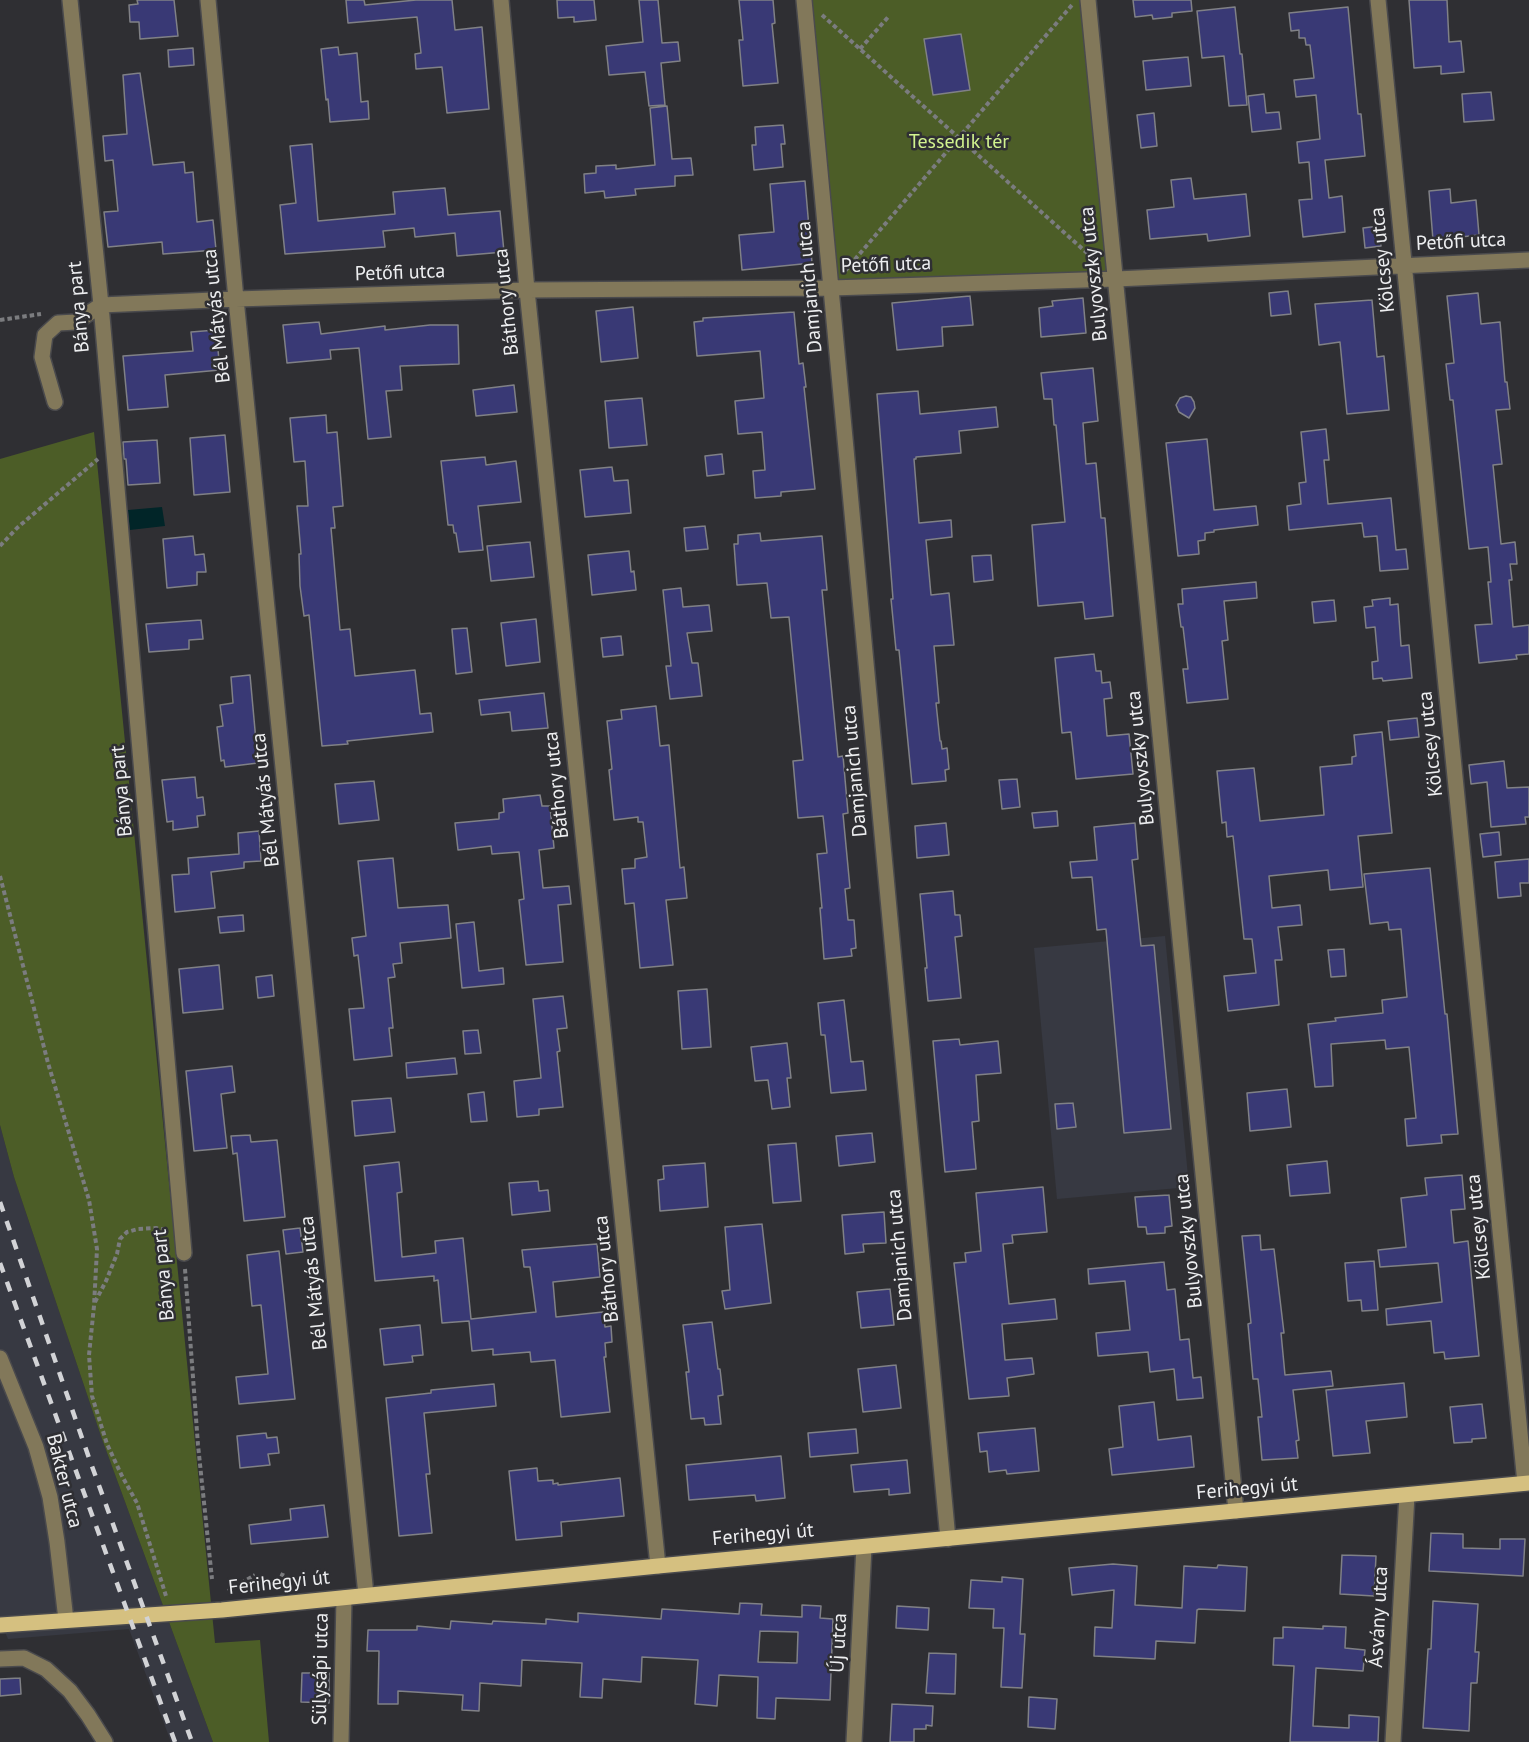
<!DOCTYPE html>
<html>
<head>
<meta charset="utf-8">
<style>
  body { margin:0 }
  canvas { display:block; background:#2f2f33 }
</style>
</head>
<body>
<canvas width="1529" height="1742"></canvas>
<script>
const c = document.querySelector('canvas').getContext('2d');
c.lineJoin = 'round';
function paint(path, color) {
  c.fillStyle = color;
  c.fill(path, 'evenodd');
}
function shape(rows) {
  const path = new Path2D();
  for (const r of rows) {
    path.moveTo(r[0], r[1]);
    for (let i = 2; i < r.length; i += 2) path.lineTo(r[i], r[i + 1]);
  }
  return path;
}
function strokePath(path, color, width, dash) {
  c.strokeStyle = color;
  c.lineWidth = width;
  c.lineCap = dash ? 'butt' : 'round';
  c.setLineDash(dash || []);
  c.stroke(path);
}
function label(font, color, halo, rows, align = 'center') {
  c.font = font + ' "PT Sans",sans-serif';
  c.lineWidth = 5;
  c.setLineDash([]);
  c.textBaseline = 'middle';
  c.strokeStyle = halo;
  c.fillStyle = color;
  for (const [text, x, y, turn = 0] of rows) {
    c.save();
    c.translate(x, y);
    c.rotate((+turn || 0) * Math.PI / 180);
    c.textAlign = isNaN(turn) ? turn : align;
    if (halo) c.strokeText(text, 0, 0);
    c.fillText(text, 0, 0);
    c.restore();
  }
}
paint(shape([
  [1165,936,1189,1187,1057,1199,1034,948],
  [0,1125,14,1177,102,1439,213,1742,171,1742,129,1629,8,1639,0,1620]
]), '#373942');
paint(shape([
  [804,0,1088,0,1116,279,831,288],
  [94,432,215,1643,260,1640,269,1742,213,1742,102,1439,14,1177,0,1125,0,459]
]), '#4c5d27');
paint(shape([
  [162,507,165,526,130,530,128,510]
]), '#012528');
const building = shape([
  [137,0,174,0,178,36,140,39,139,22,130,22,129,5,138,4,137,0],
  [346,0,364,0,365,5,416,0,452,0,455,30,482,27,489,109,447,113,442,67,416,69,415,54,421,53,417,17,348,23,346,0],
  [557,0,594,0,596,20,574,22,574,17,558,18,557,0],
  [639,0,658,0,662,43,678,42,680,61,661,63,665,105,649,106,645,72,609,75,606,46,643,42,639,0],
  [739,0,773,0,775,23,772,24,778,83,743,86,739,40,743,40,739,0],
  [1133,0,1191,0,1192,11,1172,13,1172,17,1153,19,1152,15,1135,17,1133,0],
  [1409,0,1447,0,1449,42,1461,41,1464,72,1441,74,1441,66,1414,68,1409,0],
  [1235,7,1240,54,1242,54,1247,105,1229,106,1224,56,1202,58,1197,11,1235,7],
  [1348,7,1358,114,1361,114,1365,156,1325,160,1329,198,1342,196,1345,232,1303,237,1299,200,1312,199,1309,162,1299,163,1297,142,1320,139,1316,95,1296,97,1294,80,1314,78,1310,45,1306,45,1305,38,1299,38,1299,30,1291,31,1289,13,1348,7],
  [961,34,970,90,933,95,924,39,961,34],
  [338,47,339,55,357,53,361,102,368,101,369,119,330,122,328,99,326,100,321,49,338,47],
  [193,48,194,65,169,67,168,50,193,48],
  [1188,57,1191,86,1146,90,1143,61,1188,57],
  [140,73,153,165,184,162,185,173,193,172,197,222,213,220,216,250,163,254,162,242,108,247,104,212,118,211,113,160,105,161,103,136,127,134,123,75,140,73],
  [1491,92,1494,120,1464,122,1462,94,1491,92],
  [1264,94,1266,113,1279,112,1281,129,1252,132,1248,96,1264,94],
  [667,106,672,159,691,158,693,175,675,176,675,186,635,189,636,195,605,198,604,191,585,193,584,174,596,173,596,166,616,165,616,169,655,165,650,108,667,106],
  [1154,113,1157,146,1141,148,1137,115,1154,113],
  [783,125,785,144,781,144,783,167,754,170,752,145,756,145,755,127,783,125],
  [312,144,318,221,395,214,393,192,445,188,448,215,500,211,504,252,457,256,455,233,415,237,414,228,383,231,385,247,285,254,280,205,296,203,290,146,312,144],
  [1191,178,1194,199,1246,194,1250,236,1208,241,1207,234,1150,239,1147,210,1174,207,1171,180,1191,178],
  [805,181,812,263,742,270,739,235,774,232,770,184,805,181],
  [1450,189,1451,203,1476,200,1479,235,1433,240,1429,191,1450,189],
  [1379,226,1381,246,1365,248,1363,228,1379,226],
  [1288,291,1291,314,1271,316,1269,293,1288,291],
  [1478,293,1481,324,1500,322,1505,382,1507,382,1510,409,1496,410,1502,464,1493,465,1501,544,1515,542,1517,564,1510,564,1512,580,1509,580,1513,627,1529,625,1529,654,1516,655,1517,659,1479,663,1475,625,1492,624,1488,582,1491,582,1488,547,1469,549,1453,400,1450,400,1446,364,1454,363,1447,296,1478,293],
  [970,296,973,325,942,327,943,346,897,350,892,303,970,296],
  [1083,298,1086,333,1041,337,1039,308,1053,306,1052,301,1083,298],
  [1372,300,1377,357,1384,356,1389,410,1347,414,1340,342,1319,345,1315,304,1372,300],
  [633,307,638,358,601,362,596,311,633,307],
  [794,312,799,364,803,363,806,387,804,387,815,489,781,492,781,496,755,498,753,471,765,470,762,432,738,434,735,401,764,398,760,351,697,356,694,322,703,321,703,318,794,312],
  [319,322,321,334,385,326,385,330,430,325,458,325,459,364,400,366,402,390,386,391,391,437,368,439,359,348,330,350,331,359,287,363,283,325,319,322],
  [216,330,220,370,165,375,168,407,128,410,123,356,193,351,191,332,216,330],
  [1093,368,1098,421,1083,423,1086,464,1096,463,1101,518,1105,518,1113,616,1085,619,1083,602,1038,606,1032,525,1065,522,1056,425,1054,425,1052,399,1044,399,1041,373,1093,368],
  [514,385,517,412,476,416,473,390,514,385],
  [918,391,920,414,996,407,998,427,959,431,961,453,916,457,916,459,914,459,919,523,951,520,952,537,926,540,931,595,949,593,954,645,934,646,939,703,936,703,940,741,941,741,942,749,947,748,949,769,945,770,946,781,912,784,899,650,896,650,891,599,893,599,877,394,918,391],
  [1186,396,1191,397,1194,402,1195,408,1189,418,1179,412,1176,405,1180,398,1186,396],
  [642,398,647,445,609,448,605,401,642,398],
  [326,415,327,433,337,432,343,506,333,507,335,528,331,528,340,630,350,629,355,676,415,670,420,714,431,713,433,732,347,741,348,744,322,746,309,615,304,616,300,586,299,554,301,554,297,506,308,506,305,461,294,462,290,418,326,415],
  [1326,429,1329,460,1324,460,1328,504,1391,498,1396,550,1406,549,1408,569,1380,571,1377,536,1364,537,1362,523,1289,530,1287,506,1301,504,1299,483,1306,482,1301,432,1326,429],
  [225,435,230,492,194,495,190,438,225,435],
  [1207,439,1214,510,1256,506,1258,525,1214,530,1214,532,1205,533,1205,540,1198,541,1199,554,1178,556,1166,443,1207,439],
  [157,440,160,483,128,485,126,459,124,459,123,442,157,440],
  [722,454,724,474,707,476,705,456,722,454],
  [485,457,486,465,516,461,521,502,478,506,483,550,459,552,456,533,454,533,453,525,448,525,441,461,485,457],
  [612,467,614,481,628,480,631,513,585,517,580,470,612,467],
  [705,526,708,549,686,551,684,528,705,526],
  [760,533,761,541,822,536,827,590,822,590,838,757,843,756,848,813,843,814,850,888,845,889,848,920,854,920,856,948,851,949,852,956,824,959,820,908,822,908,817,854,827,853,823,816,798,818,793,761,803,760,789,617,771,618,767,583,737,585,734,544,738,544,738,535,760,533],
  [193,536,195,555,204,554,206,572,197,572,197,585,167,588,163,539,193,536],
  [530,542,534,577,491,581,487,546,530,542],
  [629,551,631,572,634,571,636,590,592,595,588,555,629,551],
  [991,555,993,580,974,582,972,556,991,555],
  [1256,582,1257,598,1224,601,1228,640,1222,641,1228,699,1187,703,1183,669,1188,669,1183,627,1181,627,1178,604,1183,604,1182,589,1256,582],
  [681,588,683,607,709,605,712,631,687,633,692,663,698,663,702,696,670,699,666,666,671,666,663,590,681,588],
  [1390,598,1390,605,1398,604,1401,646,1409,645,1412,678,1383,681,1382,678,1373,679,1372,662,1378,661,1375,627,1366,628,1364,607,1373,606,1372,600,1390,598],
  [1334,600,1336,621,1314,623,1312,602,1334,600],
  [536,619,540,662,506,666,501,623,536,619],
  [201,620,203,639,189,640,189,649,149,652,146,624,201,620],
  [467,628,472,672,456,674,452,629,467,628],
  [621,636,623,655,603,657,601,638,621,636],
  [1094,654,1096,671,1101,671,1102,683,1110,682,1112,698,1104,699,1107,736,1129,734,1133,774,1076,779,1071,732,1062,733,1055,658,1094,654],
  [250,675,258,763,225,767,224,760,221,761,217,727,223,726,220,705,233,703,231,677,250,675],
  [544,693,548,728,512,731,510,712,481,715,479,700,544,693],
  [656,706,660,746,669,745,680,868,684,867,687,898,666,900,673,965,640,968,634,903,625,904,622,869,635,868,635,859,647,857,643,822,638,822,638,817,614,820,609,770,612,769,607,721,622,719,621,710,656,706],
  [1417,718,1419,737,1390,740,1388,721,1417,718],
  [1382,732,1392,833,1358,836,1363,887,1330,890,1328,870,1269,876,1272,908,1300,905,1302,925,1278,927,1282,960,1275,960,1279,1005,1228,1011,1224,976,1256,973,1252,939,1244,939,1233,836,1227,837,1226,822,1222,823,1217,771,1254,768,1260,821,1324,815,1320,767,1352,764,1352,757,1356,756,1354,735,1382,732],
  [1504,761,1507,788,1529,787,1529,817,1525,817,1526,824,1491,827,1487,782,1471,784,1469,765,1504,761],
  [195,777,197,798,203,797,205,815,197,816,198,827,173,830,173,821,167,822,162,780,195,777],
  [1017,779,1020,807,1002,809,999,780,1017,779],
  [374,781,379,820,339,824,335,784,374,781],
  [540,795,542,806,550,806,554,848,539,850,543,888,569,886,571,904,558,905,563,962,526,965,519,900,524,899,519,852,492,854,491,846,458,850,455,823,499,819,499,813,504,812,503,799,540,795],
  [1057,811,1058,826,1034,828,1032,813,1057,811],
  [946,823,949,855,917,858,915,826,946,823],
  [1135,823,1138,859,1132,860,1141,946,1154,945,1171,1129,1124,1133,1106,929,1097,930,1092,877,1072,878,1070,862,1097,860,1094,827,1135,823],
  [259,831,261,861,244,862,244,868,211,872,215,908,175,912,172,875,189,874,188,858,239,854,238,833,259,831],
  [1499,832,1501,855,1483,857,1480,834,1499,832],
  [393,858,398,908,448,905,451,938,400,943,402,963,393,964,395,977,388,978,393,1028,389,1028,392,1056,354,1060,349,1009,364,1008,358,955,354,956,352,938,366,936,358,861,393,858],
  [1529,859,1529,883,1520,883,1521,896,1498,898,1495,862,1529,859],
  [1430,868,1445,1014,1447,1014,1458,1134,1441,1135,1442,1143,1407,1146,1405,1119,1416,1118,1409,1047,1386,1049,1385,1040,1331,1044,1333,1086,1315,1087,1308,1024,1336,1021,1335,1018,1383,1013,1382,1000,1407,997,1401,929,1389,930,1388,922,1370,924,1364,874,1430,868],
  [953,891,955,915,960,915,962,936,955,937,961,998,928,1001,925,968,927,968,920,894,953,891],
  [243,915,244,931,220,933,218,917,243,915],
  [474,922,479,971,503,968,504,984,462,988,456,924,474,922],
  [1344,949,1346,976,1331,977,1328,950,1344,949],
  [219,965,223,1009,183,1013,179,969,219,965],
  [272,975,274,996,258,998,256,977,272,975],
  [707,989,711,1047,682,1049,678,991,707,989],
  [563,996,567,1028,557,1029,560,1051,557,1052,563,1107,539,1109,539,1115,517,1117,514,1081,541,1078,533,999,563,996],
  [844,1000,851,1062,863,1061,866,1090,831,1093,825,1035,821,1035,818,1003,844,1000],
  [478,1030,481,1053,465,1054,463,1031,478,1030],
  [959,1039,960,1045,998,1041,1001,1073,976,1075,979,1121,972,1122,976,1169,945,1172,933,1041,959,1039],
  [787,1043,791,1078,787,1078,790,1107,772,1109,768,1080,755,1081,751,1047,787,1043],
  [455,1058,457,1074,407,1078,406,1063,455,1058],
  [232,1066,235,1092,221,1094,227,1148,194,1151,186,1071,232,1066],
  [1287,1089,1291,1127,1250,1131,1247,1093,1287,1089],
  [484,1092,487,1121,471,1122,468,1094,484,1092],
  [391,1098,395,1132,355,1136,352,1101,391,1098],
  [1073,1103,1076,1127,1057,1129,1055,1104,1073,1103],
  [872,1133,875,1162,839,1166,836,1136,872,1133],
  [250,1135,251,1142,277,1140,285,1217,244,1221,237,1153,233,1154,231,1136,250,1135],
  [796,1143,801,1201,773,1203,768,1145,796,1143],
  [1327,1161,1330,1193,1290,1196,1287,1165,1327,1161],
  [399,1162,402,1192,397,1193,402,1257,436,1253,435,1241,463,1238,471,1319,536,1312,530,1267,524,1267,522,1250,597,1244,600,1277,553,1282,556,1317,603,1312,605,1327,611,1326,612,1342,605,1343,606,1357,604,1357,610,1412,561,1417,555,1360,531,1362,530,1352,493,1355,493,1349,472,1351,469,1321,442,1323,438,1280,434,1281,434,1276,375,1281,364,1166,399,1162],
  [705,1163,708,1207,660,1211,658,1180,664,1179,663,1166,705,1163],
  [1462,1175,1465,1209,1451,1210,1454,1243,1468,1241,1479,1356,1445,1359,1444,1352,1434,1353,1431,1321,1387,1325,1386,1309,1442,1302,1438,1263,1380,1267,1378,1250,1406,1247,1401,1198,1427,1195,1425,1178,1462,1175],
  [538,1181,539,1191,548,1190,550,1211,512,1215,509,1183,538,1181],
  [1043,1187,1047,1232,1012,1235,1013,1243,1003,1244,1009,1304,1055,1299,1057,1319,1002,1324,1005,1360,1032,1358,1034,1374,1007,1378,1009,1396,969,1399,954,1263,966,1262,965,1253,981,1251,976,1193,1043,1187],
  [1169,1195,1172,1226,1165,1227,1165,1233,1147,1234,1146,1227,1138,1227,1135,1197,1169,1195],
  [884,1212,886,1243,863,1244,864,1252,845,1254,842,1215,884,1212],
  [762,1224,771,1303,725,1309,722,1291,730,1290,725,1227,762,1224],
  [300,1228,303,1252,286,1254,283,1230,300,1228],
  [1260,1235,1261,1250,1274,1249,1284,1333,1281,1333,1285,1375,1331,1371,1333,1386,1293,1390,1299,1440,1296,1441,1298,1458,1262,1460,1258,1417,1262,1417,1258,1379,1253,1379,1248,1324,1251,1323,1242,1236,1260,1235],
  [279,1251,295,1399,239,1404,236,1377,268,1374,261,1305,252,1306,247,1255,279,1251],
  [1374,1261,1378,1310,1362,1311,1361,1300,1348,1301,1345,1263,1374,1261],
  [1164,1262,1167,1290,1175,1289,1180,1340,1189,1339,1193,1378,1201,1377,1203,1398,1177,1400,1174,1369,1150,1372,1148,1352,1098,1356,1096,1333,1130,1330,1125,1281,1089,1284,1088,1269,1164,1262],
  [890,1289,894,1325,861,1328,857,1292,890,1289],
  [712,1322,718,1369,720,1369,723,1395,718,1396,721,1424,705,1425,704,1418,691,1419,686,1372,689,1372,683,1325,712,1322],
  [420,1325,423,1355,412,1356,413,1362,384,1365,380,1329,420,1325],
  [896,1365,901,1408,863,1412,858,1369,896,1365],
  [1404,1383,1407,1417,1366,1421,1370,1453,1333,1456,1326,1390,1404,1383],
  [494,1384,496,1406,424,1413,430,1474,426,1474,432,1533,399,1536,386,1398,431,1393,431,1390,494,1384],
  [1154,1402,1158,1440,1191,1436,1194,1467,1112,1475,1109,1449,1123,1447,1119,1406,1154,1402],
  [1482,1404,1486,1438,1472,1439,1472,1442,1454,1443,1450,1407,1482,1404],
  [1035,1428,1039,1471,1007,1474,1006,1470,989,1472,987,1451,980,1452,978,1433,1035,1428],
  [856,1429,858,1453,810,1457,808,1433,856,1429],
  [266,1433,267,1438,277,1437,279,1453,268,1454,270,1465,240,1468,237,1436,266,1433],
  [781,1456,785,1498,756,1501,755,1495,689,1500,686,1465,781,1456],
  [907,1460,910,1493,889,1495,889,1489,854,1492,851,1465,907,1460],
  [537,1468,538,1481,553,1480,553,1484,558,1483,558,1485,620,1478,624,1516,561,1522,562,1536,516,1540,509,1471,537,1468],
  [324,1505,328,1537,251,1544,249,1525,291,1520,290,1509,324,1505],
  [1431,1533,1463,1534,1463,1548,1500,1549,1500,1539,1525,1539,1523,1576,1429,1571,1431,1533],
  [1342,1555,1376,1556,1374,1596,1340,1594,1342,1555],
  [1113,1564,1137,1566,1135,1605,1182,1608,1184,1566,1217,1568,1218,1565,1247,1567,1245,1611,1199,1609,1197,1610,1195,1643,1156,1641,1155,1659,1094,1656,1095,1627,1112,1628,1114,1590,1072,1595,1069,1568,1113,1564],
  [1002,1577,1023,1579,1020,1634,1025,1634,1022,1688,1001,1687,1004,1628,993,1628,994,1609,969,1608,971,1580,1002,1582,1002,1577],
  [1433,1601,1478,1604,1475,1652,1479,1652,1477,1683,1471,1683,1469,1731,1423,1728,1428,1649,1431,1649,1433,1601],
  [740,1603,762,1604,761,1615,802,1617,802,1605,821,1606,820,1618,833,1619,830,1700,776,1698,775,1719,757,1718,758,1677,719,1675,717,1706,695,1704,698,1660,642,1657,641,1682,603,1679,602,1698,580,1697,582,1663,522,1660,521,1686,480,1683,479,1711,462,1710,463,1695,398,1691,398,1704,378,1704,379,1651,367,1651,368,1630,417,1630,417,1626,450,1629,451,1621,492,1624,493,1621,546,1624,546,1619,578,1622,578,1613,661,1619,662,1609,739,1614,740,1603],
  [760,1631,798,1632,797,1663,758,1662,760,1631],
  [897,1606,929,1608,928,1630,896,1628,897,1606],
  [1323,1626,1346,1627,1345,1648,1365,1650,1363,1671,1316,1668,1313,1726,1349,1728,1349,1715,1379,1717,1378,1742,1290,1742,1294,1666,1273,1665,1274,1638,1283,1638,1283,1627,1323,1629,1323,1626],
  [929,1653,956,1654,955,1694,926,1693,929,1653],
  [302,1673,329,1673,329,1703,301,1702,302,1673],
  [20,1678,21,1694,0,1696,0,1679,20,1678],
  [1029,1697,1057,1699,1055,1729,1028,1727,1029,1697],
  [892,1704,933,1706,932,1726,926,1725,926,1729,914,1729,914,1742,890,1742,892,1704]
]);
paint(building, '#393975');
strokePath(building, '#808186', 1.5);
const minor = shape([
  [70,0,101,305,184,1253],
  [208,0,236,299,366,1595],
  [501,0,527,290,658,1566],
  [804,0,948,1539],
  [1088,0,1236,1511],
  [1378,0,1525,1483],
  [101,305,236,299,527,290,831,288,1116,279,1529,260],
  [55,402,42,357,45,335,58,323,76,322,101,305],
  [0,1358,36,1447,50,1497,57,1542,66,1620],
  [0,1659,24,1658,46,1669,70,1691,88,1715,105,1742],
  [341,1742,344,1598],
  [854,1742,864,1547],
  [1393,1742,1407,1495]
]);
const major = shape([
  [0,1625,222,1610,658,1566,1529,1483]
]);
strokePath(minor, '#4a4a4d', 18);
strokePath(major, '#4a4a4d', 18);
strokePath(shape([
  [822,15,1097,262],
  [860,49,889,16],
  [845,271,1072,5],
  [0,320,41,314],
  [0,546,17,528,98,459],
  [0,876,48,1063,89,1200,97,1249,94,1306,89,1355,92,1396,107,1444,122,1476,137,1503,166,1596],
  [185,1269,198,1445,212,1579],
  [95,1302,106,1281,117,1254,120,1239,127,1232,138,1229,156,1228,167,1230],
  [272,1588,280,1580,283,1573],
  [228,1591,255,1575]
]), '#7b7c7f', 4, [4.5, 3]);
strokePath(minor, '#82785a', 15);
strokePath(major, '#d5c080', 15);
strokePath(shape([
  [0,1202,89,1458,192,1742],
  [0,1263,175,1742]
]), '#d2d3d6', 4.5, [10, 10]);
label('20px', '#d2f38f', '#2f2f33', [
  ["Tessedik tér",959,142]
]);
label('20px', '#edeef0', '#2f2f33', [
  ["Petőfi utca",1461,242,-3],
  ["Kölcsey utca",1383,260,-96],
  ["Petőfi utca",886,265,-2],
  ["Petőfi utca",400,273,-2],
  ["Bulyovszky utca",1094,274,-96],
  ["Damjanich utca",810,287,-95],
  ["Báthory utca",507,302,-96],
  ["Bánya part",79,307,-95],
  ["Bél Mátyás utca",217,316,-96],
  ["Kölcsey utca",1431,744,-96],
  ["Bulyovszky utca",1141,758,-96],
  ["Damjanich utca",855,771,-95],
  ["Báthory utca",557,785,-96],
  ["Bánya part",122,791,-95],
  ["Bél Mátyás utca",266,800,-96],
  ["Kölcsey utca",1479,1227,-96],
  ["Bulyovszky utca",1189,1241,-96],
  ["Damjanich utca",900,1255,-95],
  ["Báthory utca",607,1269,-96],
  ["Bánya part",164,1275,-95],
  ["Bél Mátyás utca",314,1283,-96],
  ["Bakter utca",64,1481,76],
  ["Ferihegyi út",1247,1489,-5],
  ["Ferihegyi út",763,1535,-5],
  ["Ferihegyi út",279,1583,-6],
  ["Ásvány utca",1379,1617,-87],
  ["Új utca",839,1643,-87],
  ["Sülysápi utca",321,1669,-89]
]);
</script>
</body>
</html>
